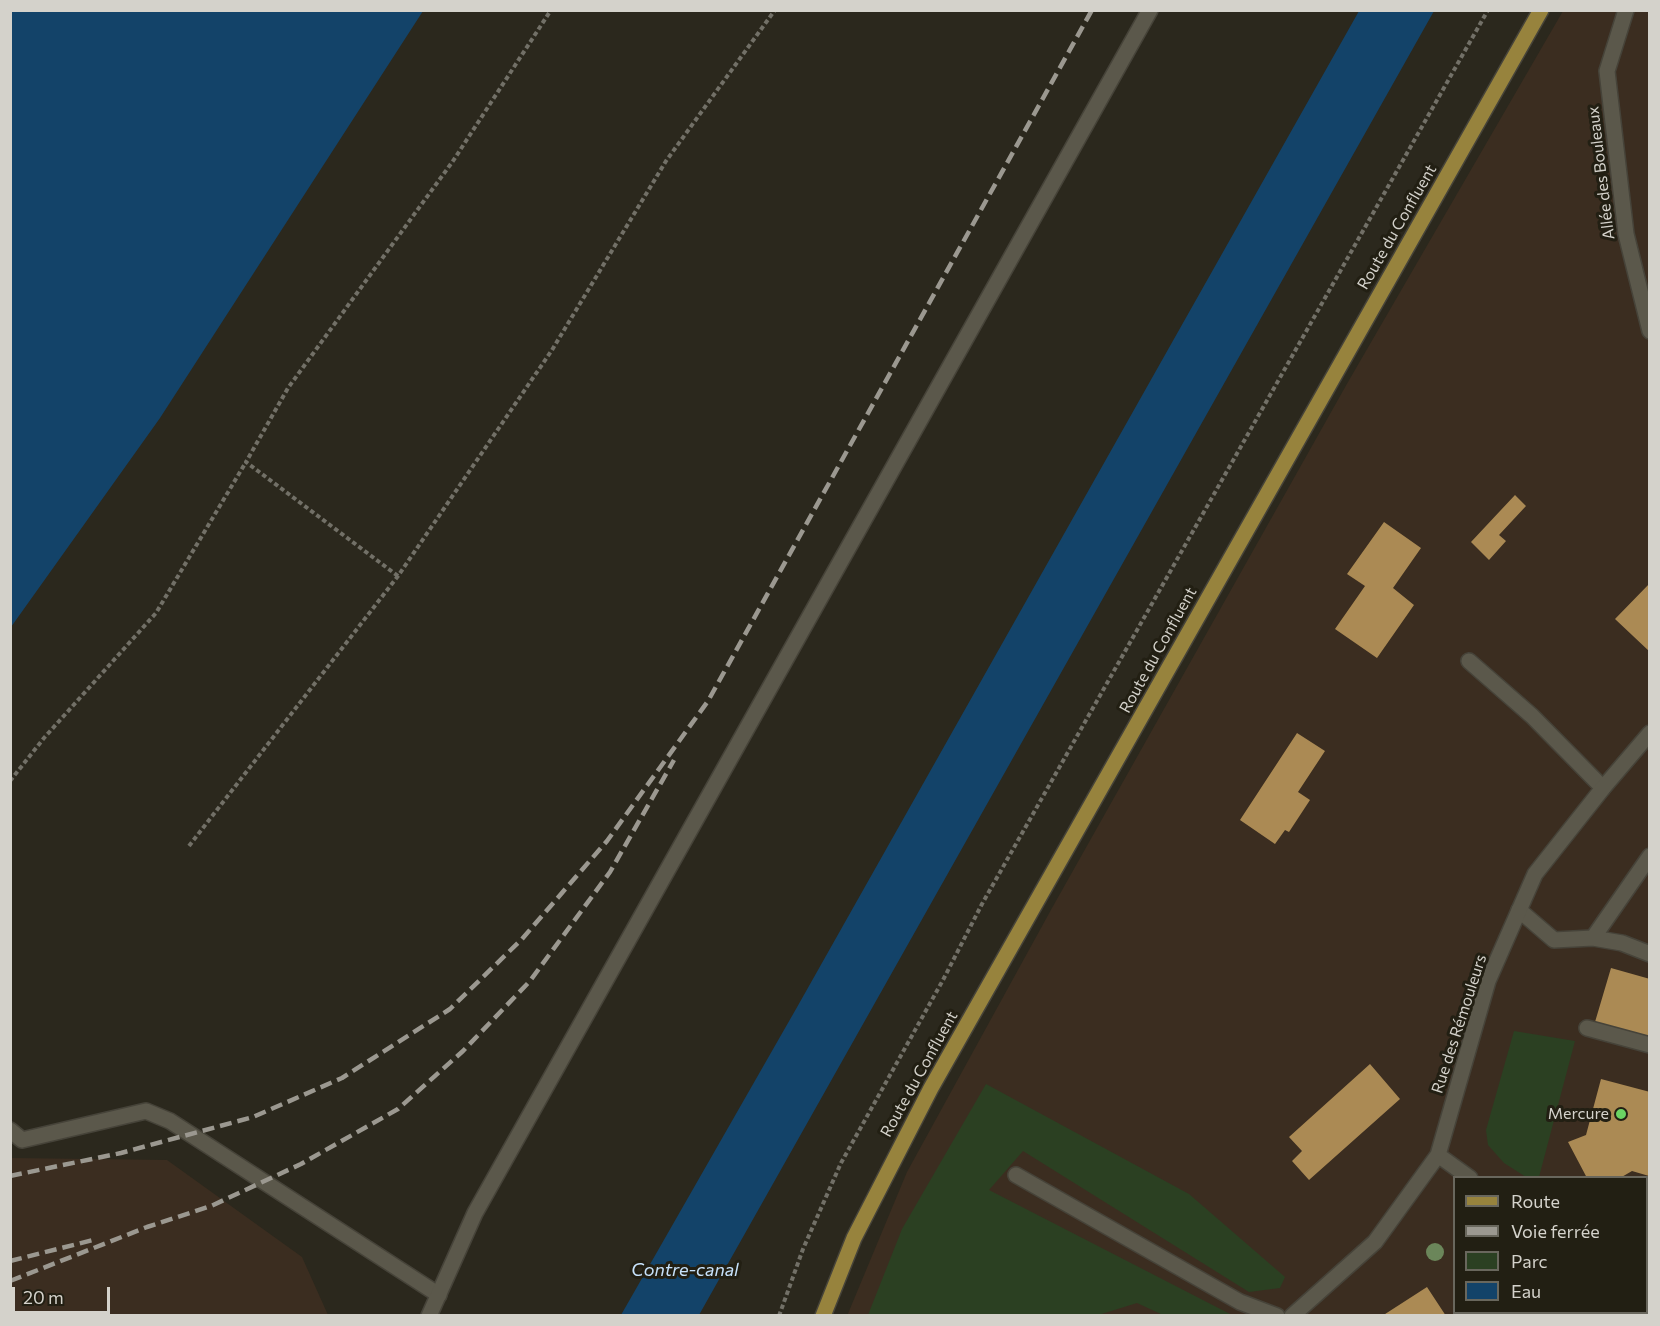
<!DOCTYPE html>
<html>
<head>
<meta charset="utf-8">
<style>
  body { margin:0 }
  #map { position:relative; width:1660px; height:1326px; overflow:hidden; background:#2b281d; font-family:Commissioner,sans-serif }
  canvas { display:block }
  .frame { position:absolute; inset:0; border:12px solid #d4d2cb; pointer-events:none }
  .legend { position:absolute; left:1453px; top:1176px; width:195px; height:138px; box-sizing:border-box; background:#221f13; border:2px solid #69675d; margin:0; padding:8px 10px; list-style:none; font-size:18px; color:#d4d2cb }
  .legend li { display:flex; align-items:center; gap:12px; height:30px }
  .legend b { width:30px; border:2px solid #69675d }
  .scale { position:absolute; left:12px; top:1287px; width:98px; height:27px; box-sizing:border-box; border:3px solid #d4d2cb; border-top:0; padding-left:8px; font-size:18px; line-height:21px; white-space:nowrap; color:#d4d2cb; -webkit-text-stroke:4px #221f13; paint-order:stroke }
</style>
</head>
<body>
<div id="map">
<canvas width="1660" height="1326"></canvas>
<div class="frame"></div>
<ul class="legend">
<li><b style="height:8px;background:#97833d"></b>Route</li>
<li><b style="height:8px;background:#9b9890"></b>Voie ferrée</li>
<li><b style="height:16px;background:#2b4022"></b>Parc</li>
<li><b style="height:16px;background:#134369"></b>Eau</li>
</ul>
<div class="scale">20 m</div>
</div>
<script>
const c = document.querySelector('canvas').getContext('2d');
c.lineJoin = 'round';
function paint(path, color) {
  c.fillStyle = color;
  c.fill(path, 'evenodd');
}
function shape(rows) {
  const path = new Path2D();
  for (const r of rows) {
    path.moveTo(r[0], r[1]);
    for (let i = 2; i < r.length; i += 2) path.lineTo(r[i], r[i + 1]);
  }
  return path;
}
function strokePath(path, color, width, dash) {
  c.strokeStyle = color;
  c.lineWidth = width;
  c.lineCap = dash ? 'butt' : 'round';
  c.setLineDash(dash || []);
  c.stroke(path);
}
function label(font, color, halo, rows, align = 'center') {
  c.font = font + ' Commissioner,sans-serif';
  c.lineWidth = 6;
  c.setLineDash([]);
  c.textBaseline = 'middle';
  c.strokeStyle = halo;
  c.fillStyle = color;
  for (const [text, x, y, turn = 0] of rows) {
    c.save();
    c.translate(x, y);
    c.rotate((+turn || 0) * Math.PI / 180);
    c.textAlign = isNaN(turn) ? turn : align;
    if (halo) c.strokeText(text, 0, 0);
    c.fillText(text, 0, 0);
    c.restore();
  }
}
paint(shape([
  [1563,11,1649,11,1649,1315,847,1316,907,1172,1052,908,1348,382],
  [1454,1178,1646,1178,1646,1312,1454,1312],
  [11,1158,167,1160,302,1257,328,1315,11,1315]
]), '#3b2d20');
paint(shape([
  [1514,1031,1575,1041,1539,1177,1526,1177,1504,1163,1488,1145,1486,1130],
  [986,1084,1189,1194,1285,1277,1280,1288,1249,1292,1023,1151,989,1190,1232,1315,1163,1315,1137,1303,1095,1316,868,1315,902,1229]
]), '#2b4022');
paint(shape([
  [11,10,423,11,160,418,11,627],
  [1359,11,1434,11,699,1315,621,1315,796,1009]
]), '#134369');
paint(shape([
  [1515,495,1526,506,1499,535,1506,541,1489,560,1471,542],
  [1384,522,1421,548,1393,588,1414,605,1377,658,1335,629,1365,586,1347,574],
  [1650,583,1650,652,1615,619],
  [1297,733,1325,751,1298,792,1310,800,1289,832,1285,830,1275,844,1240,820],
  [1611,968,1650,979,1650,1037,1595,1022],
  [1370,1064,1400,1099,1309,1180,1292,1161,1302,1151,1289,1137],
  [1601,1079,1650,1092,1649,1176,1632,1171,1620,1178,1587,1178,1568,1142,1586,1135],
  [1427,1287,1446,1316,1382,1316]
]), '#ab8a54');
const lane = shape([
  [1469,661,1532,716,1603,788],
  [1519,910,1554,940,1593,938,1622,943,1650,954],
  [1593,938,1650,856],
  [1587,1028,1650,1045],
  [10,1130,22,1140,146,1111,170,1121,439,1295],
  [1016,1175,1240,1302,1277,1316]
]);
const street = shape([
  [1626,10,1607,71,1626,234,1650,331],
  [1438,1155,1470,1178],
  [1646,1303,1650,1305],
  [429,1316,475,1213,1150,10],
  [1292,1316,1375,1242,1438,1155,1488,981,1535,874,1603,788,1650,733]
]);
const primary = shape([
  [823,1316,854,1238,931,1088,1541,10]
]);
strokePath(lane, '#464339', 18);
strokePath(street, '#464339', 18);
strokePath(primary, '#464339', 18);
strokePath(shape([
  [398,576,246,462,288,388,453,161,551,10],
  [10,781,44,738,156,613,246,462],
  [189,846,398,576,552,350,666,161,775,10],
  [779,1316,803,1249,841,1163,943,980,982,904,1488,10]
]), '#727067', 4, [4.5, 3]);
strokePath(lane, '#5b584b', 15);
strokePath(street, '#5b584b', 15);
strokePath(primary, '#97833d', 15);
strokePath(shape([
  [10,1176,121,1153,253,1117,342,1078,450,1009,522,939,607,841,708,701,1092,10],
  [10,1261,97,1239],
  [10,1281,147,1227,211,1206,301,1164,398,1109,463,1051,530,981,610,872,674,760]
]), '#9b9890', 4.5, [12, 6]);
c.fillStyle = '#6b865a';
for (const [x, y] of [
  [1435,1252]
]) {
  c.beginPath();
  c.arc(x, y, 9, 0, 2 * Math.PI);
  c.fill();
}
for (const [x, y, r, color] of [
  [1621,1114,6,"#6bd363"]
]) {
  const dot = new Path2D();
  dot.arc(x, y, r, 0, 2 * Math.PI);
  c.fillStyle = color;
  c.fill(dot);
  strokePath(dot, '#221f13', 2);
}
label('16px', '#d4d2cb', '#221f13', [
  ["Allée des Bouleaux",1601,173,-97],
  ["Route du Confluent",1397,227,-60],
  ["Route du Confluent",1158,650,-61],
  ["Rue des Rémouleurs",1459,1024,-72],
  ["Route du Confluent",919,1074,-61]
]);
label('16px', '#d4d2cb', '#221f13', [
  ["Mercure",1609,1114]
], 'right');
label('italic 18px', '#c7e2fb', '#221f13', [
  ["Contre-canal",685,1270]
]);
</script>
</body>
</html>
